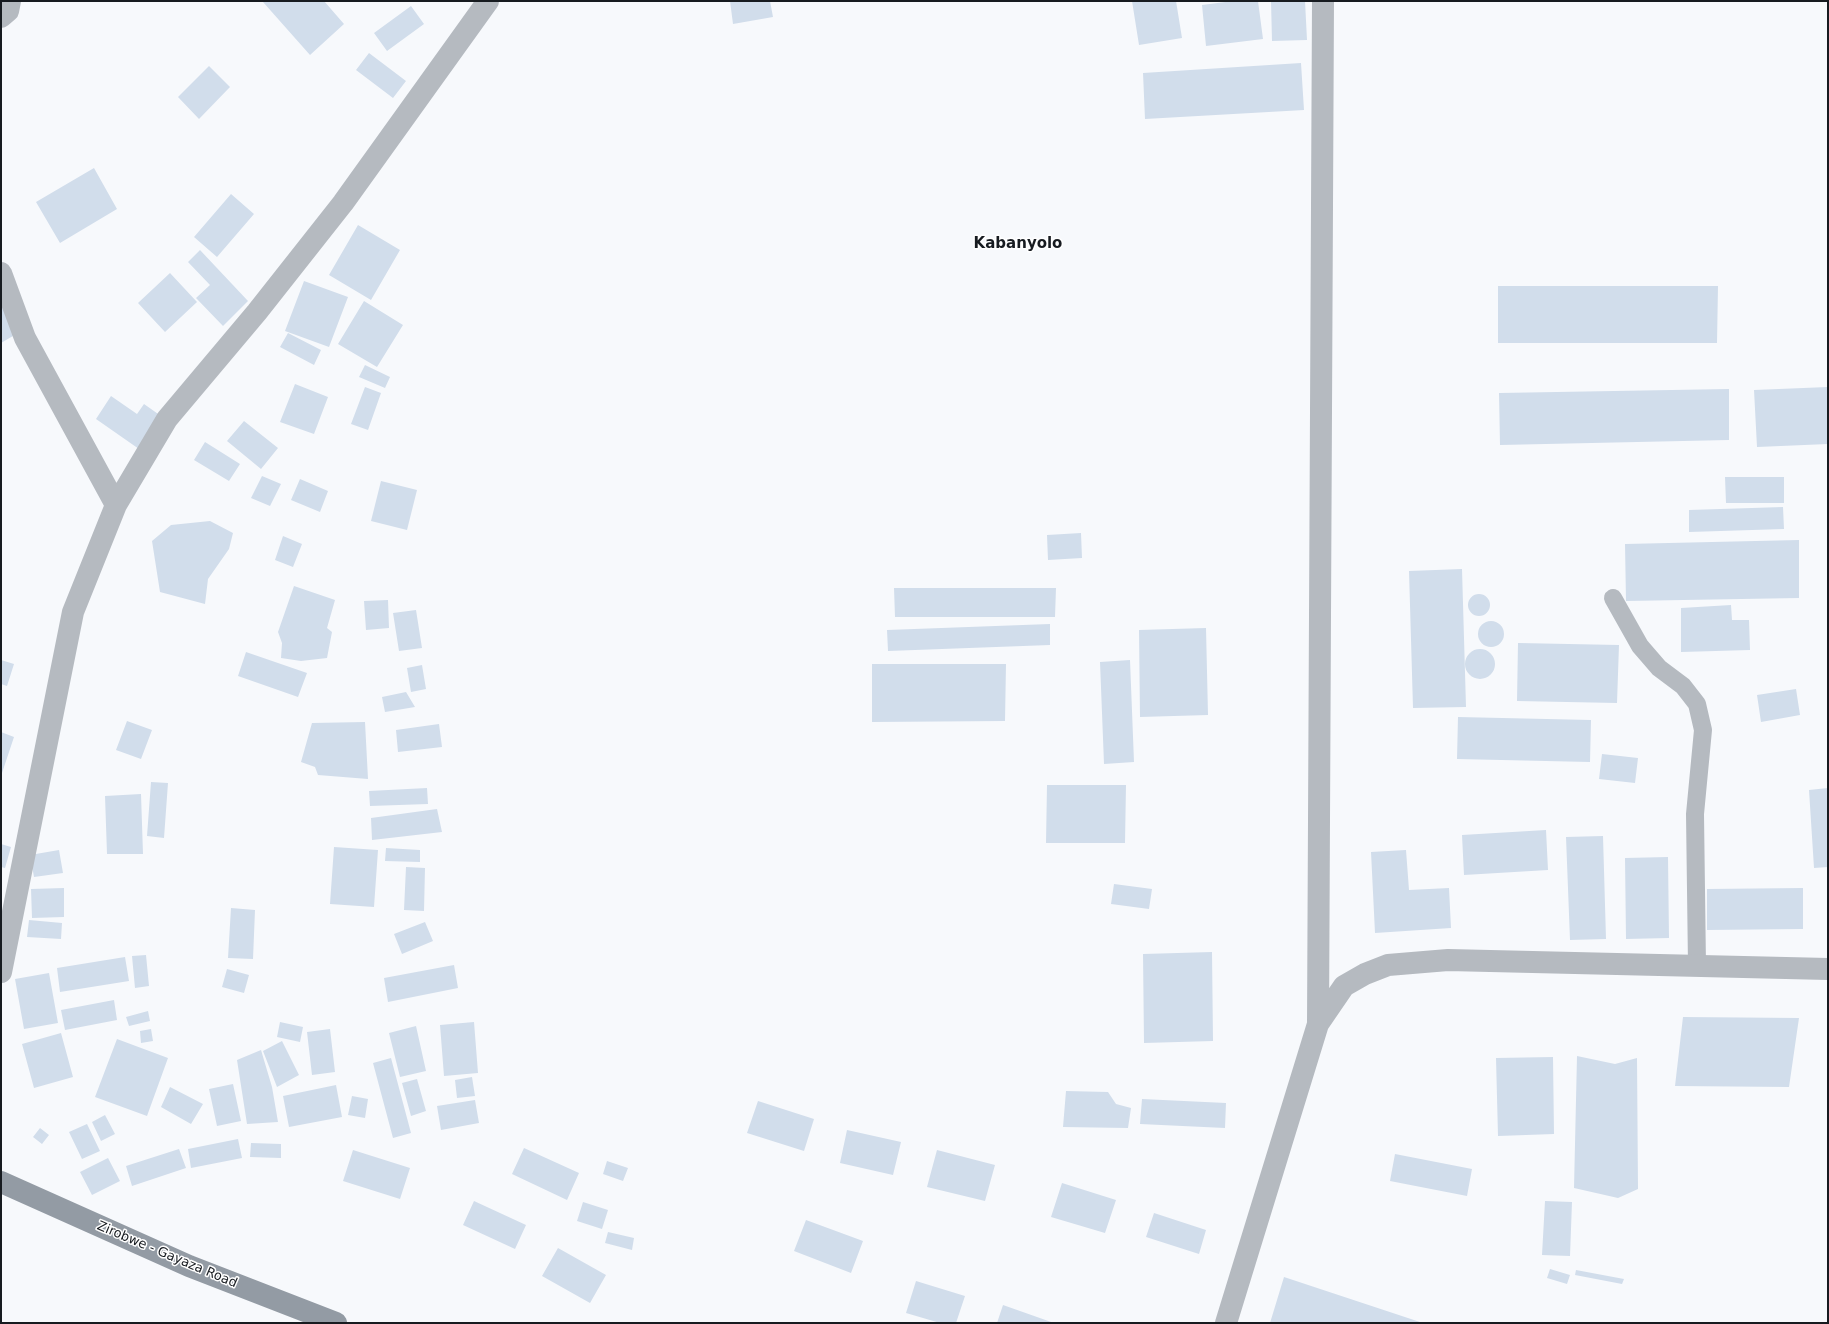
<!DOCTYPE html>
<html>
<head>
<meta charset="utf-8">
<style>
  body { margin:0 }
  #map { position:relative; width:1829px; height:1324px; overflow:hidden; background:#f7f9fc; font-family:"DejaVu Sans",sans-serif }
  canvas { display:block }
  .frame { position:absolute; inset:0; border:2px solid #171b20; pointer-events:none }
</style>
</head>
<body>
<div id="map">
<canvas width="1829" height="1324"></canvas>
<div class="frame"></div>
</div>
<script>
const c = document.querySelector('canvas').getContext('2d');
c.lineJoin = 'round';
function paint(path, color) {
  c.fillStyle = color;
  c.fill(path, 'evenodd');
}
function shape(rows) {
  const path = new Path2D();
  for (const r of rows) {
    if (r.length === 3) {
      path.moveTo(r[0] + r[2], r[1]);
      path.arc(r[0], r[1], r[2], 0, 2 * Math.PI);
      continue;
    }
    path.moveTo(r[0], r[1]);
    for (let i = 2; i < r.length; i += 2) path.lineTo(r[i], r[i + 1]);
  }
  return path;
}
function strokePath(path, color, width, dash) {
  c.strokeStyle = color;
  c.lineWidth = width;
  c.lineCap = dash ? 'butt' : 'round';
  c.setLineDash(dash || []);
  c.stroke(path);
}
function label(font, color, halo, rows, align = 'center') {
  c.font = font + ' "DejaVu Sans",sans-serif';
  c.lineWidth = 3;
  c.setLineDash([]);
  c.textBaseline = 'middle';
  c.strokeStyle = halo;
  c.fillStyle = color;
  for (const [text, x, y, turn = 0] of rows) {
    c.save();
    c.translate(x, y);
    c.rotate((+turn || 0) * Math.PI / 180);
    c.textAlign = isNaN(turn) ? turn : align;
    if (halo) c.strokeText(text, 0, 0);
    c.fillText(text, 0, 0);
    c.restore();
  }
}
paint(shape([
  [265,1,324,1,344,24,310,55,263,2],
  [730,1,770,1,773,17,733,24],
  [1132,1,1176,1,1182,38,1139,45],
  [1233,1,1258,1,1263,39,1206,46,1202,5],
  [1271,1,1305,1,1307,40,1272,41],
  [411,6,424,24,387,51,374,33],
  [369,53,406,81,393,98,356,70],
  [1301,63,1304,110,1145,119,1143,73],
  [209,66,230,87,199,119,178,97],
  [94,168,117,209,60,243,36,202],
  [231,194,254,214,217,257,194,237],
  [358,225,400,250,371,300,329,275],
  [200,250,248,301,223,326,196,298,210,285,188,262],
  [170,273,197,302,165,332,138,303],
  [304,281,348,297,329,347,285,331],
  [1498,286,1718,286,1717,343,1498,343],
  [364,301,403,325,377,367,338,344],
  [1,303,18,333,1,343],
  [288,333,321,350,314,365,280,347],
  [365,365,390,377,385,388,359,377],
  [295,384,328,397,314,434,280,422],
  [365,387,381,393,368,430,351,424],
  [1828,387,1828,444,1757,447,1754,390],
  [1729,389,1729,440,1500,445,1499,393],
  [111,396,137,414,144,404,161,416,139,449,96,419],
  [244,421,278,448,261,469,227,441],
  [205,442,240,464,229,481,194,460],
  [262,476,281,484,270,506,251,498],
  [1725,477,1784,477,1784,503,1726,503],
  [300,479,328,491,320,512,291,500],
  [381,481,417,490,407,530,371,521],
  [1783,507,1784,529,1689,532,1689,510],
  [210,521,233,533,229,549,208,579,205,604,160,592,152,541,171,525],
  [1081,533,1082,558,1048,560,1047,535],
  [283,536,302,544,293,567,275,560],
  [1799,540,1799,598,1626,601,1625,544],
  [1462,569,1466,707,1413,708,1409,571],
  [294,586,335,600,327,628,332,632,327,658,301,661,281,658,282,643,278,632],
  [894,588,1056,588,1055,617,895,617],
  [1479,605,11],
  [388,600,389,628,366,630,364,601],
  [1731,605,1732,620,1749,620,1750,650,1681,652,1681,608],
  [416,610,422,648,399,651,393,613],
  [1491,634,13],
  [1050,624,1050,645,888,651,887,630],
  [1206,628,1208,715,1140,717,1139,630],
  [1518,643,1619,645,1617,703,1517,701],
  [1480,664,15],
  [246,652,307,673,298,697,238,676],
  [1,660,14,664,7,686,1,684],
  [1130,660,1134,762,1104,764,1100,662],
  [872,664,1006,664,1005,721,872,722],
  [422,665,426,689,411,692,407,668],
  [1796,689,1800,715,1761,722,1757,695],
  [406,692,415,707,385,712,382,697],
  [1458,717,1591,720,1590,762,1457,759],
  [127,721,152,730,141,759,116,750],
  [365,722,368,779,318,775,315,767,301,762,312,723],
  [439,724,442,747,398,752,396,730],
  [1,732,14,737,1,776],
  [1602,754,1638,758,1635,783,1599,779],
  [151,782,168,783,164,838,147,836],
  [1047,785,1126,785,1125,843,1046,843],
  [427,788,428,804,370,806,369,791],
  [1828,788,1828,867,1814,868,1809,790],
  [141,794,143,854,107,854,105,796],
  [437,809,442,832,372,840,371,818],
  [1546,830,1548,870,1464,875,1462,835],
  [1603,836,1606,939,1570,940,1566,837],
  [1,844,11,847,5,868,1,867],
  [334,847,378,850,374,907,330,904],
  [386,848,420,850,420,862,385,861],
  [59,850,63,873,34,877,30,855],
  [1406,850,1409,890,1449,888,1451,928,1375,933,1371,852],
  [1668,857,1669,938,1626,939,1625,858],
  [406,867,425,868,424,911,404,910],
  [1114,884,1152,889,1149,909,1111,904],
  [64,888,64,917,32,918,31,889],
  [1803,888,1803,929,1707,930,1707,889],
  [231,908,255,910,253,959,228,958],
  [29,920,62,923,61,939,27,937],
  [425,922,433,941,402,954,394,934],
  [1212,952,1213,1041,1144,1043,1143,954],
  [146,955,149,986,135,988,132,956],
  [125,957,129,981,60,992,57,968],
  [454,965,458,988,388,1002,384,978],
  [227,969,249,975,244,993,222,987],
  [49,973,58,1023,24,1029,15,979],
  [114,1000,117,1020,65,1030,61,1010],
  [148,1011,150,1021,129,1026,126,1017],
  [1683,1017,1799,1018,1789,1087,1675,1086],
  [280,1022,303,1027,300,1042,277,1037],
  [474,1022,478,1073,444,1076,440,1025],
  [416,1026,426,1071,400,1077,389,1033],
  [151,1029,153,1041,141,1043,140,1031],
  [330,1029,335,1072,312,1075,307,1032],
  [61,1033,73,1077,34,1088,22,1044],
  [117,1039,168,1058,147,1116,95,1097],
  [282,1041,299,1075,277,1087,263,1051],
  [261,1050,272,1087,278,1122,247,1124,237,1060],
  [1577,1056,1615,1064,1637,1058,1638,1189,1618,1198,1574,1188],
  [1553,1057,1554,1134,1498,1136,1496,1058],
  [391,1058,411,1133,393,1138,373,1063],
  [472,1077,475,1096,457,1098,455,1080],
  [417,1079,426,1111,411,1116,402,1083],
  [233,1084,241,1121,217,1126,209,1089],
  [336,1085,342,1117,289,1127,283,1096],
  [170,1087,203,1104,191,1124,161,1107],
  [1066,1091,1108,1092,1116,1104,1131,1108,1128,1128,1063,1127],
  [352,1096,368,1099,365,1118,348,1115],
  [1142,1099,1226,1103,1225,1128,1140,1124],
  [475,1100,479,1123,441,1130,437,1106],
  [758,1101,814,1119,804,1151,747,1133],
  [105,1115,115,1134,101,1141,92,1122],
  [87,1124,100,1151,82,1159,69,1132],
  [40,1128,49,1135,42,1144,33,1137],
  [847,1130,901,1142,893,1175,840,1163],
  [238,1139,242,1158,191,1168,188,1149],
  [251,1143,281,1144,281,1158,250,1157],
  [524,1148,579,1173,567,1200,512,1174],
  [179,1149,186,1168,132,1186,126,1166],
  [353,1150,410,1168,400,1199,343,1181],
  [937,1150,995,1165,985,1201,927,1187],
  [1395,1154,1472,1169,1467,1196,1390,1181],
  [108,1158,120,1181,92,1195,80,1172],
  [607,1161,628,1168,623,1181,603,1174],
  [1062,1183,1116,1200,1105,1233,1051,1217],
  [474,1201,526,1225,515,1249,463,1225],
  [1545,1201,1572,1202,1570,1256,1542,1255],
  [583,1202,608,1210,602,1229,577,1221],
  [1154,1213,1206,1230,1199,1254,1146,1237],
  [806,1220,863,1241,851,1273,794,1251],
  [608,1232,634,1238,632,1250,605,1243],
  [558,1248,606,1275,590,1303,542,1276],
  [1550,1269,1570,1275,1567,1284,1547,1278],
  [1576,1270,1624,1279,1622,1284,1575,1275],
  [1284,1277,1423,1323,1270,1323],
  [916,1281,965,1296,956,1323,940,1323,906,1313],
  [1003,1305,1054,1323,997,1323]
]), '#d1ddeb');
strokePath(shape([
  [1613,598,1640,646,1659,668,1683,686,1697,704,1703,730,1695,814,1697,966]
]), '#b5bac0', 18);
strokePath(shape([
  [1,17,8,11,10,1],
  [1,273,25,338,116,505],
  [1,972,73,612,116,505,167,419,257,312,343,203,488,1],
  [1318,1024,1323,1],
  [1226,1323,1318,1024,1344,986,1365,974,1388,965,1448,960,1828,969]
]), '#b5bac0', 22);
strokePath(shape([
  [1,1182,189,1266,336,1323]
]), '#939ba4', 22);
label('13px', '#171b20', '#fff', [
  ["Zirobwe - Gayaza Road",167,1255,23]
]);
label('bold 15px', '#171b20', '#fff', [
  ["Kabanyolo",1018,244]
]);
</script>
</body>
</html>
